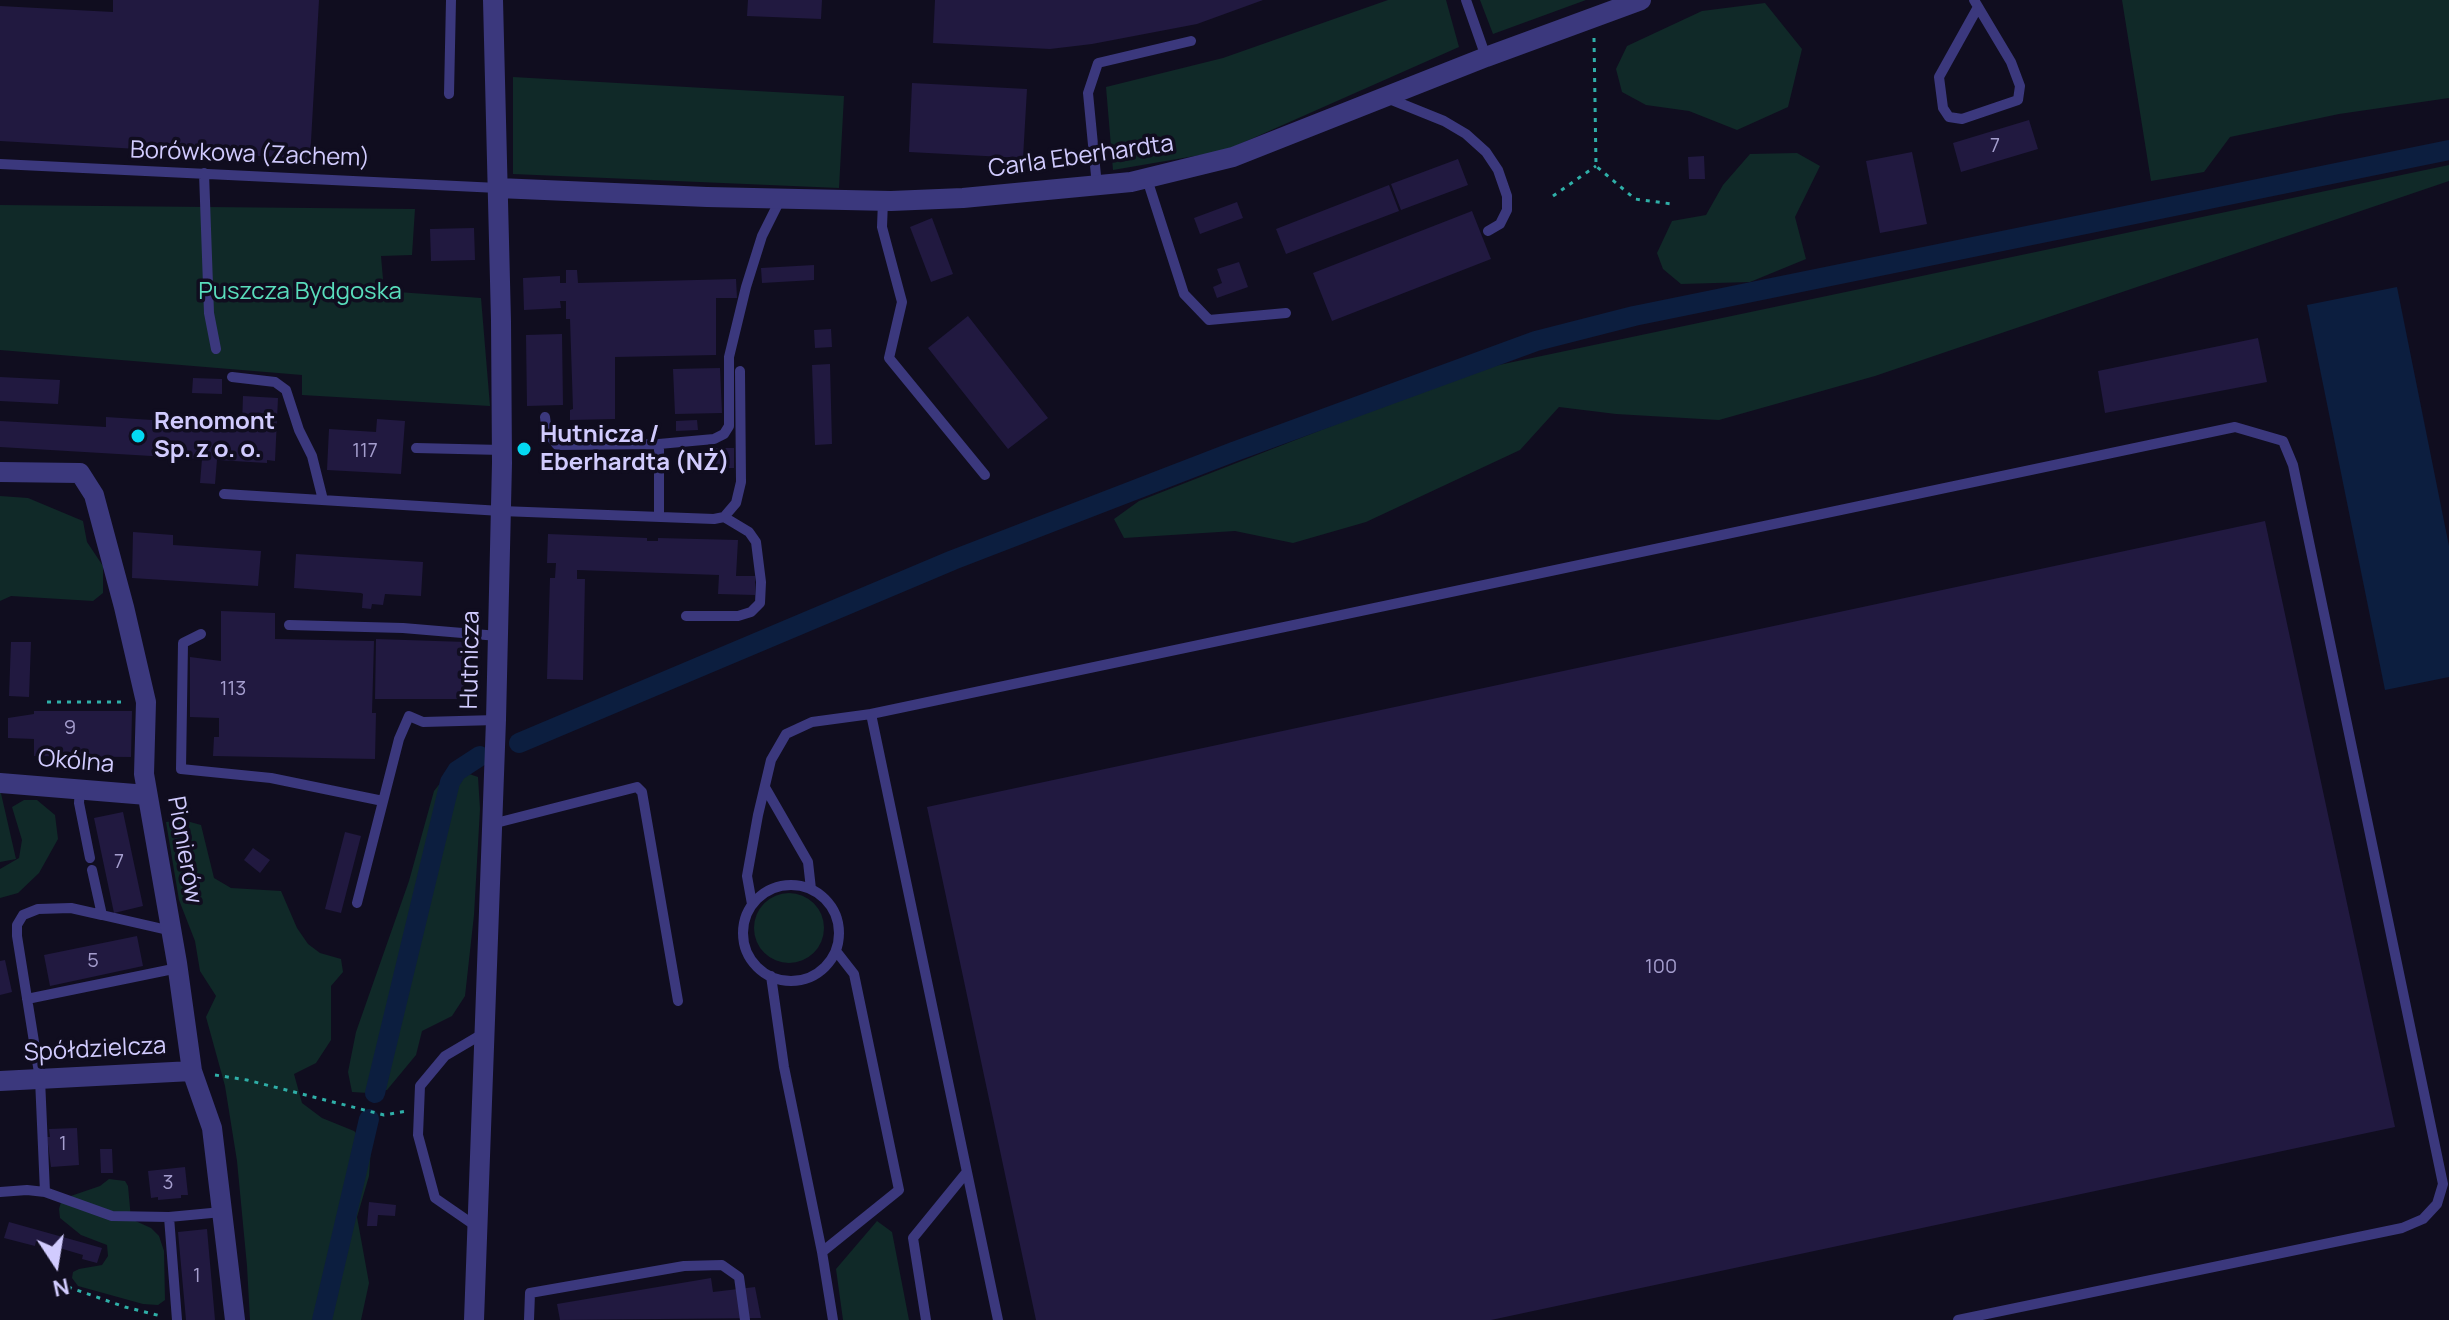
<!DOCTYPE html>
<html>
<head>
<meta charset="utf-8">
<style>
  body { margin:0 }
  #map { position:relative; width:2449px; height:1320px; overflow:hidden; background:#100d1f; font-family:Manrope,sans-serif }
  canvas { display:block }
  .north { position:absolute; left:16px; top:1224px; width:80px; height:80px; -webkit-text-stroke:6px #100d1f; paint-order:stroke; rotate:168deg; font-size:22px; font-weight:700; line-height:32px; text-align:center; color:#d1cbfe }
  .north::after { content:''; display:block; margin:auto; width:28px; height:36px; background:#d1cbfe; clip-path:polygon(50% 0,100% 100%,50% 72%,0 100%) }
</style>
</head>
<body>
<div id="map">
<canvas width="2449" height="1320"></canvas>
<div class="north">N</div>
</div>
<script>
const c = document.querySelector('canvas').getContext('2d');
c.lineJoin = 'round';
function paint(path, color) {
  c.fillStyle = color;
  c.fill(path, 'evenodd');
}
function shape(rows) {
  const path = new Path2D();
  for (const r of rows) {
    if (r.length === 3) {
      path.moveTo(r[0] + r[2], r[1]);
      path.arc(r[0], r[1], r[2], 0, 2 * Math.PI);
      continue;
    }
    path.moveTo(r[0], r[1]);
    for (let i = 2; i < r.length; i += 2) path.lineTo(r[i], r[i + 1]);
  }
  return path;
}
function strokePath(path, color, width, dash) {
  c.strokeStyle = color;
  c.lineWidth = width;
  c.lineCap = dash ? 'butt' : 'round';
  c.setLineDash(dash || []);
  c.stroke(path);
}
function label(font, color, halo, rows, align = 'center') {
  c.font = font + ' Manrope,sans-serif';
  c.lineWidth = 7;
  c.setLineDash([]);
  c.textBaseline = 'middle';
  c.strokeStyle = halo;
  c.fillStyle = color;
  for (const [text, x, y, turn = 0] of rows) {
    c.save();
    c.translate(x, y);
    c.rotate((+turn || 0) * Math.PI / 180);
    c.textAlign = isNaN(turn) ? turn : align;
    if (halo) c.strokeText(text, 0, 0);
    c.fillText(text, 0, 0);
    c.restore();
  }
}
paint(shape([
  [1388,0,1446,0,1459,47,1224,151,1113,170,1106,87,1223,58],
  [1480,0,1586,0,1493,34],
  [2122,0,2449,0,2449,98,2339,114,2230,137,2204,172,2151,181],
  [1765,3,1802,49,1788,107,1737,130,1689,111,1646,105,1622,92,1616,69,1627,46,1702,11],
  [513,77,844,96,839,188,513,174],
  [1797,153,1820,166,1795,217,1806,259,1750,282,1681,284,1663,269,1657,253,1672,221,1706,215,1723,185,1750,154],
  [2449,165,2449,181,1875,376,1719,420,1616,414,1559,407,1520,450,1366,522,1293,543,1235,531,1124,538,1114,519,1139,501,1475,370],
  [0,205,415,209,412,255,381,256,384,291,481,298,490,406,302,395,302,375,0,350],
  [0,496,28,498,83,521,87,542,103,566,103,593,93,601,11,596,0,601],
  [452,768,478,777,480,809,474,915,465,996,452,1016,422,1031,416,1055,387,1090,368,1093,352,1092,348,1072,356,1032,409,881,434,791],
  [0,789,16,859,0,862],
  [24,800,37,800,55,815,58,839,39,873,18,893,0,898,0,869,19,858,22,840,12,807],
  [183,820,201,825,214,878,231,888,281,891,297,928,308,944,320,953,341,959,343,972,331,986,331,1040,316,1063,294,1074,302,1103,322,1118,354,1131,371,1148,369,1176,357,1217,369,1283,361,1320,250,1320,247,1266,237,1161,225,1086,206,1017,216,996,200,971,195,941,179,900,166,822],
  [789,928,35],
  [109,1179,125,1181,128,1186,131,1219,151,1228,159,1236,164,1251,165,1300,158,1305,143,1304,78,1286,72,1278,73,1272,79,1269,102,1265,108,1256,107,1245,81,1235,60,1218,59,1209,62,1199,100,1186],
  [877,1221,892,1232,909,1320,843,1320,836,1269]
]), '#102928');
paint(shape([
  [2397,287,2449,546,2449,677,2385,690,2307,305]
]), '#0c1e3f');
strokePath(shape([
  [519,743,953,560,1233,452,1536,341,1634,316,2449,150],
  [375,1093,450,782,457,771,480,756],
  [322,1320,369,1119]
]), '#0c1e3f', 20);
paint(shape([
  [113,0,319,0,310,159,0,141,0,6,113,12],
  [748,0,822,0,821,19,747,16],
  [935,0,1263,0,1197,24,1092,44,1050,49,933,43],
  [912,83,1027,89,1023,158,909,152],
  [2029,120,2038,149,1961,172,1953,143],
  [1912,152,1927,224,1880,233,1866,161],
  [1704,156,1705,179,1689,179,1688,157],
  [1458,159,1468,185,1401,210,1391,184],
  [1389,185,1399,211,1286,254,1276,229],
  [1237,202,1243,218,1200,234,1194,218],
  [1472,211,1491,259,1332,321,1313,273],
  [932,218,953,274,931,282,910,227],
  [474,228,475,260,431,261,430,229],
  [1239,262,1248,287,1217,298,1213,287,1222,283,1217,269],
  [814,265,814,280,762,283,761,268],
  [566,270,577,270,578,283,736,279,737,298,716,298,716,355,615,357,615,419,570,420,570,410,573,409,570,319,566,319,566,301,560,301,561,308,524,310,523,278,560,276,560,283,566,283],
  [968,316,1048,418,1008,449,928,348],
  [831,329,832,347,815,348,814,330],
  [562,334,563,405,527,406,526,335],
  [2258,338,2267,382,2105,413,2098,371],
  [830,364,832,444,815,445,812,365],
  [720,368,722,413,675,414,673,369],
  [0,377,60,380,58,404,0,401],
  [193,378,222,379,222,394,192,393],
  [243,396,278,398,275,461,267,460,267,463,217,460,215,484,200,483,202,459,0,447,0,421,106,427,106,417,214,424,214,417,219,418,219,424,242,425],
  [377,419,405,421,401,474,327,470,329,429,376,432],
  [697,420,698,430,676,431,676,421],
  [710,448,734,448,734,468,710,468],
  [2265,521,2395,1127,1491,1320,1036,1320,927,807],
  [133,532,173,535,173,545,261,551,258,586,132,578],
  [548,534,647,538,647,541,658,541,658,538,738,540,736,576,755,576,755,595,718,594,719,575,577,570,577,579,585,579,583,680,547,679,550,578,555,578,556,563,547,563],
  [296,554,423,562,421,596,385,594,383,605,372,604,371,609,362,608,363,594,361,593,294,588],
  [221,611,275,613,275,639,374,641,372,713,376,713,375,759,213,756,214,737,219,737,219,718,190,717,190,657,221,661],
  [376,639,466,642,463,699,375,699],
  [11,642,31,642,29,697,9,696],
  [34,711,132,711,131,757,34,756,34,739,8,738,8,718,34,714],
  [123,812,143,906,114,913,94,818],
  [345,832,361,836,341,913,325,909],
  [253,848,270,860,260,873,244,860],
  [137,936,143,966,50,986,44,955],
  [5,960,12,992,0,995,0,961],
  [77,1128,79,1165,51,1167,47,1137,50,1137,49,1129],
  [100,1149,112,1149,113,1173,101,1173],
  [185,1167,188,1195,181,1195,181,1198,158,1200,158,1197,151,1198,148,1171],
  [369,1202,396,1205,395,1216,378,1215,377,1226,367,1226],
  [9,1222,102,1248,97,1263,82,1259,83,1255,36,1241,35,1246,4,1238],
  [207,1229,215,1320,186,1320,178,1232],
  [711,1278,713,1292,755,1287,761,1318,560,1320,557,1304]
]), '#211940');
strokePath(shape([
  [1594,38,1596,166,1635,199,1672,204],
  [1553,196,1596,166],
  [47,702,127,702],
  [215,1075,247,1080,384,1115,407,1111],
  [68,1287,125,1307,161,1316]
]), '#2fafa8', 3, [4, 6]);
strokePath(shape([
  [1466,0,1486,57],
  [1974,0,2011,62,2020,86,2018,100,1962,119,1949,117,1943,108,1939,77,1978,7],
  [449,94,451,0],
  [1387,98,1444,121,1466,134,1486,152,1498,170,1507,196,1507,210,1500,224,1488,231],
  [0,164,498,188],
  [204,173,209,313,216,349],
  [1147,179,1184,294,1209,320,1286,313],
  [1097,186,1088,93,1098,63,1191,41],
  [883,201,882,227,902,302,889,358,985,475],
  [232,377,275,382,286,390,299,430,312,456,323,500],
  [545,417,547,432,557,445,659,444,659,517],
  [659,444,714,439,724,434,729,426,729,357,746,287,762,236,781,198],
  [416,448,502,450],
  [224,494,501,511,714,519,724,517,736,503,741,482,740,371],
  [686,616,738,616,751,612,760,603,761,582,756,542,749,532,724,517],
  [289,625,403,628,498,636],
  [201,634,183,643,181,769,271,778,383,801],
  [80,788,79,803,90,858],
  [766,789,808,862,811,889],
  [492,824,637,787,642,792,678,1001],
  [92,870,102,915,172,931],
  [791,933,48],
  [357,903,399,739,409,716,423,722,496,720],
  [752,904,747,876,758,815,771,760,786,734,812,722,871,714],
  [771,976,784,1067,822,1252,833,1320],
  [27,999,178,968],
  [0,1192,27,1190,45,1192,112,1216,169,1217],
  [45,1192,40,1079,17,936,17,925,23,915,38,909,71,908,102,915],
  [477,1227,435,1198,418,1135,420,1086,445,1056,484,1033],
  [822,1252,899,1190,854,974,836,951],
  [177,1320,169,1217,222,1212],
  [529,1320,530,1293,684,1266,722,1265,739,1277,745,1320],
  [926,1320,913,1238,966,1173],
  [998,1320,871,714,2235,427,2283,441,2293,465,2443,1184,2437,1204,2423,1219,2402,1228,1958,1320]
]), '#3b387d', 10);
strokePath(shape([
  [0,472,80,473,94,495,124,607,146,702,144,774,177,963,192,1071,212,1128,235,1320],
  [0,783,147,795],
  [0,1081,192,1071]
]), '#3b387d', 20);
strokePath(shape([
  [498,188,707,197,891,201,963,198,1131,182,1233,157,1486,57,1641,0],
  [474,1320,496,720,502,463,501,321,493,0]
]), '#3b387d', 20);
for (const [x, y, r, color] of [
  [138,436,8,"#04d9f2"],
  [524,449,8,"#04d9f2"]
]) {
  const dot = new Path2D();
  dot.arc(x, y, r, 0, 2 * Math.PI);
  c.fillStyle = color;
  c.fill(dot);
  strokePath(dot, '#100d1f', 3);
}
label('20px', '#a59ece', null, [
  ["7",1995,146],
  ["117",365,451],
  ["113",233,689],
  ["9",70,728],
  ["7",119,862],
  ["5",93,961],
  ["100",1661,967],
  ["1",63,1144],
  ["3",168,1183],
  ["1",197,1276]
]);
label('24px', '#d1cbfe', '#100d1f', [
  ["Borówkowa (Zachem)",250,155,2],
  ["Carla Eberhardta",1081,157,-8],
  ["Hutnicza",471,660,-89],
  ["Okólna",76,762,5],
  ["Pionierów",184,850,80],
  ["Spółdzielcza",95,1050,-3]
]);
label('24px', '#59ddbc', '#100d1f', [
  ["Puszcza Bydgoska",300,292]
]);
label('bold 24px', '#d1cbfe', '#100d1f', [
  ["Renomont",154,422],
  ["Sp. z o. o.",154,450],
  ["Hutnicza /",540,435],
  ["Eberhardta (NŻ)",540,463]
], 'left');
</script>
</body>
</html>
